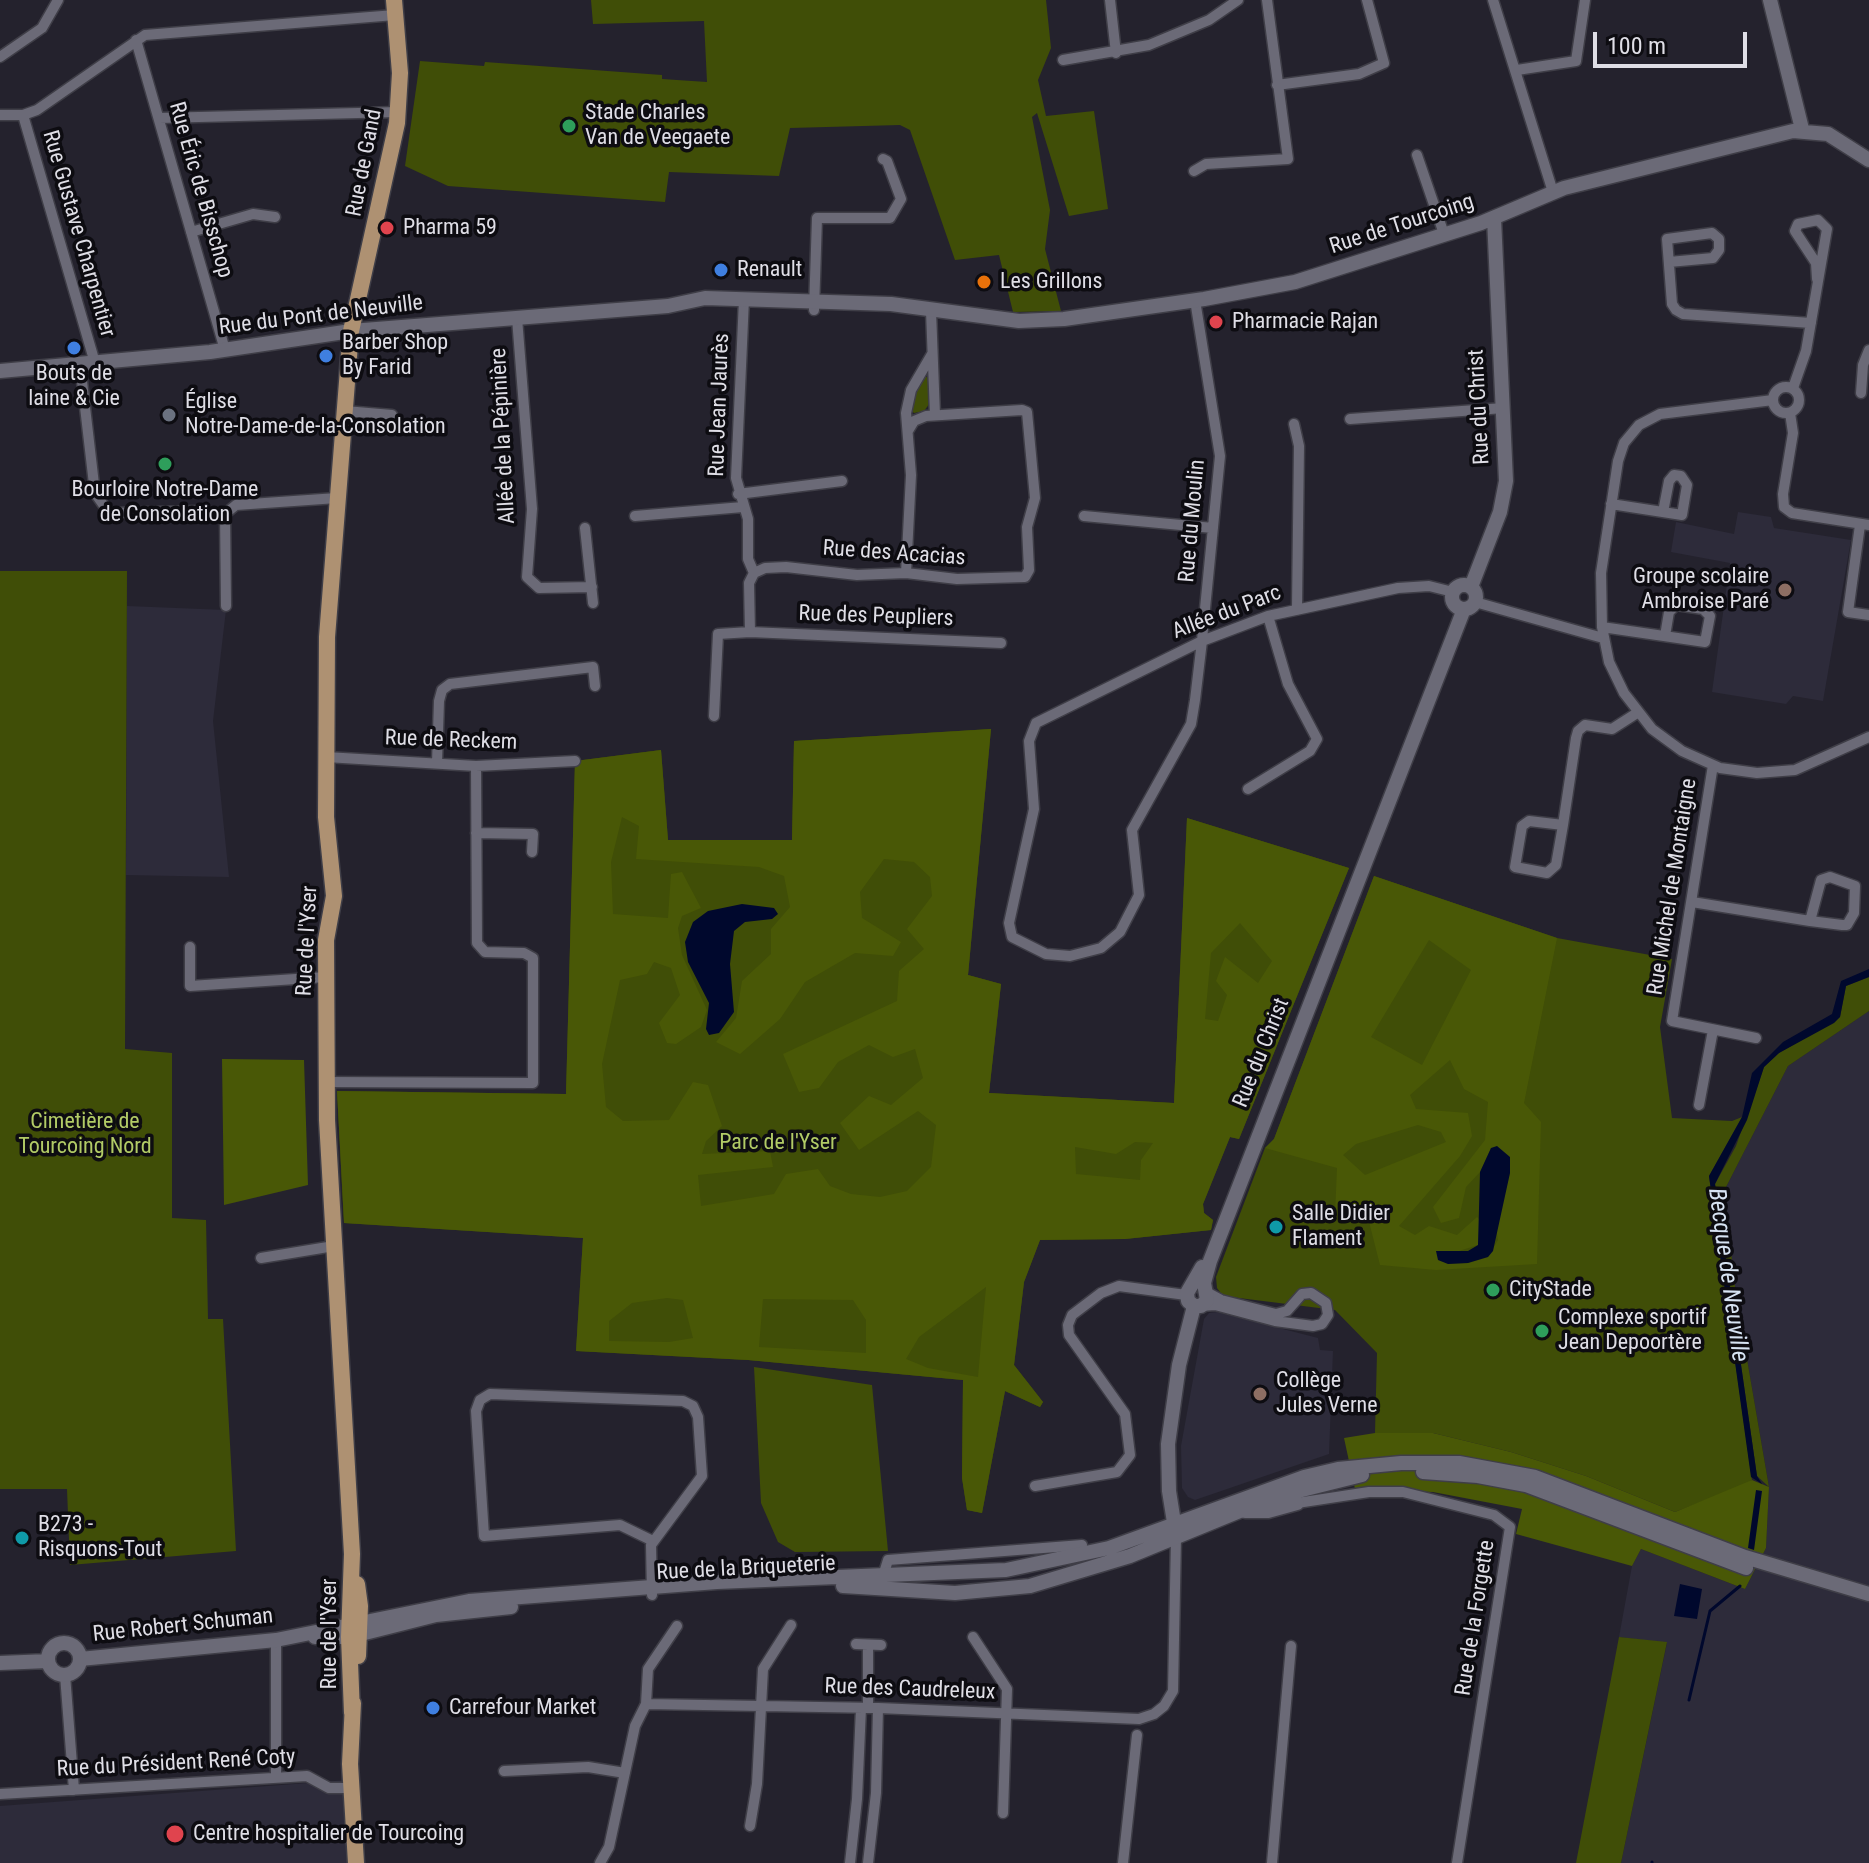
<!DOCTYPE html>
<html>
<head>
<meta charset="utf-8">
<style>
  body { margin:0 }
  #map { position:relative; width:1869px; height:1863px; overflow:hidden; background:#24222d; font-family:"Roboto Condensed",sans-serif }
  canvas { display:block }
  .scale { position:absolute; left:1593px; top:32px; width:154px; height:36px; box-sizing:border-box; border:4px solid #dfdee6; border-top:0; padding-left:10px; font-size:24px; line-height:28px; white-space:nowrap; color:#dfdee6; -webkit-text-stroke:6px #0d0c11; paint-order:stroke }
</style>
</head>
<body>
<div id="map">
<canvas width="1869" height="1863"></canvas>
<div class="scale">100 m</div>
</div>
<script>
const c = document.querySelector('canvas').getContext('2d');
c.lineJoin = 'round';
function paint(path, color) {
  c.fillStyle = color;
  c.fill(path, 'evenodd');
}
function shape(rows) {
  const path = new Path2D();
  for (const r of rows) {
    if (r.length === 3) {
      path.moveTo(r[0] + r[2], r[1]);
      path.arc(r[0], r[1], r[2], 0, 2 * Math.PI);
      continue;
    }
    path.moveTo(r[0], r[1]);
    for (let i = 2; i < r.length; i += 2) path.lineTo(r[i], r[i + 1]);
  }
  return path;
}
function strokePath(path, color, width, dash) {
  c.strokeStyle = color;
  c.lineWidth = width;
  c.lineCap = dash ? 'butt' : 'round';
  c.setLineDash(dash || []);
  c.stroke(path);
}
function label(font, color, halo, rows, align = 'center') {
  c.font = font + ' "Roboto Condensed",sans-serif';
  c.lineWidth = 7;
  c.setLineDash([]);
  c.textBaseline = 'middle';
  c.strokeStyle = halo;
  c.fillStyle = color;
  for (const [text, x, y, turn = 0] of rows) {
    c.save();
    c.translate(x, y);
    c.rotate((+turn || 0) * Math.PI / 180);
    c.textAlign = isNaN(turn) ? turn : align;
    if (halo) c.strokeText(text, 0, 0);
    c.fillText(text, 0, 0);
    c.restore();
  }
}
paint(shape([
  [1738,512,1771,517,1774,528,1851,540,1823,701,1793,696,1786,704,1712,692,1730,563,1671,552,1676,522,1734,534],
  [127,606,226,610,213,721,229,877,126,875],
  [1869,1011,1869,1863,1621,1863,1667,1643,1619,1637,1632,1566,1641,1549,1745,1589,1766,1548,1769,1487,1736,1295,1724,1191,1788,1066],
  [1217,1312,1318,1338,1320,1350,1333,1351,1329,1454,1195,1500,1188,1497,1182,1488,1181,1446,1204,1319,1209,1313],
  [348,1780,352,1863,0,1863,0,1806]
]), '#2d2b3a');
paint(shape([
  [591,0,1046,0,1051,48,1038,80,1046,116,1094,111,1108,209,1069,216,1037,113,1032,117,1050,210,1045,249,1061,311,1013,312,999,255,955,260,910,130,900,125,790,128,779,176,669,172,665,202,448,186,405,166,420,61,484,66,485,62,662,75,662,79,707,82,704,21,593,24],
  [923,376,930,378,930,403,924,411,914,413,911,410,912,396],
  [0,571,127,571,125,1049,172,1053,172,1218,206,1220,208,1319,223,1319,236,1551,70,1565,67,1489,0,1489],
  [991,729,968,975,1001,984,989,1093,1174,1103,1187,818,1349,868,1239,1139,1230,1137,1203,1204,1204,1213,1213,1220,1211,1230,1125,1239,1040,1240,1024,1282,1014,1365,1043,1402,1040,1407,1005,1391,982,1513,967,1510,962,1478,963,1380,748,1360,576,1351,583,1238,344,1223,337,1091,566,1094,575,761,661,750,668,840,792,840,794,741],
  [1374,876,1557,938,1672,959,1660,1027,1672,1118,1732,1121,1742,1117,1709,1176,1752,1480,1747,1484,1675,1512,1586,1476,1511,1452,1433,1433,1375,1433,1377,1353,1335,1310,1223,1296,1217,1288,1216,1277,1265,1148,1274,1139],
  [1869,977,1869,1011,1788,1066,1724,1191,1736,1295,1769,1487,1757,1476,1715,1184,1736,1146,1764,1067,1779,1053,1840,1017,1846,986],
  [754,1367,872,1385,888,1551,795,1552,778,1542,761,1503],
  [1619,1637,1667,1642,1621,1863,1576,1863]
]), '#404e07');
paint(shape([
  [991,729,968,975,1001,984,989,1093,1174,1103,1187,818,1349,868,1239,1139,1230,1137,1203,1204,1204,1213,1213,1220,1211,1230,1125,1239,1040,1240,1024,1282,1014,1365,1043,1402,1040,1407,1005,1391,982,1513,967,1510,962,1478,963,1380,748,1360,576,1351,583,1238,344,1223,337,1091,566,1094,575,761,661,750,668,840,792,840,794,741],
  [622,817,639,826,636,859,759,867,784,876,790,907,771,929,771,954,742,981,736,1018,716,1042,740,1054,780,1019,805,982,855,953,893,956,901,942,862,918,860,892,884,859,914,862,930,877,932,896,907,929,924,949,899,971,897,1001,783,1054,799,1092,819,1088,838,1062,869,1045,893,1057,915,1049,923,1078,891,1105,869,1096,840,1123,859,1150,918,1111,936,1125,931,1167,907,1191,880,1197,851,1194,830,1186,818,1169,786,1174,774,1194,701,1206,698,1175,773,1167,770,1151,702,1154,706,1141,722,1126,708,1085,693,1082,669,1120,623,1121,606,1107,602,1064,620,980,647,974,654,962,671,968,680,995,659,1023,667,1043,676,1044,701,1027,707,1010,682,955,678,928,682,916,701,908,682,872,671,874,668,918,613,914,611,862],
  [1240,923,1272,961,1258,983,1225,957,1216,981,1227,995,1218,1021,1205,1019,1211,953],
  [1135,1142,1153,1143,1141,1160,1140,1180,1076,1174,1075,1147,1116,1154],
  [986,1287,978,1377,928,1368,906,1359,919,1337],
  [667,1298,683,1300,693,1338,669,1342,609,1341,609,1321,632,1303],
  [763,1299,853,1300,866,1320,866,1353,759,1347],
  [1374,876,1557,938,1524,1103,1541,1122,1537,1264,1436,1270,1380,1265,1366,1210,1335,1215,1337,1168,1265,1148,1274,1139],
  [1429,940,1471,970,1422,1065,1371,1037],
  [1450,1060,1464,1089,1488,1102,1485,1140,1433,1207,1441,1223,1459,1218,1466,1187,1480,1172,1491,1148,1510,1173,1496,1228,1498,1240,1488,1257,1468,1263,1448,1264,1459,1251,1478,1245,1480,1220,1477,1217,1457,1235,1429,1226,1415,1235,1399,1226,1460,1156,1472,1136,1468,1113,1416,1109,1410,1095],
  [1418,1125,1441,1132,1446,1142,1365,1175,1343,1155,1356,1144],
  [222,1059,304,1060,308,1185,224,1205],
  [1375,1433,1433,1433,1511,1452,1586,1476,1675,1512,1752,1480,1769,1487,1766,1548,1745,1589,1641,1549,1632,1566,1516,1534,1522,1509,1433,1492,1355,1489,1344,1438]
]), '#495806');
paint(shape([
  [742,904,774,908,778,914,772,919,745,922,734,931,730,964,734,1012,719,1033,709,1035,706,1029,709,1003,688,962,685,942,693,922,708,911],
  [1869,969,1869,977,1846,986,1840,1017,1834,1023,1779,1053,1764,1067,1747,1120,1715,1184,1757,1476,1762,1484,1751,1477,1709,1176,1742,1117,1752,1073,1783,1042,1832,1014,1841,981],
  [1497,1146,1510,1157,1510,1173,1493,1251,1488,1257,1468,1263,1448,1264,1438,1260,1436,1251,1468,1251,1478,1245,1480,1172,1491,1148],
  [1756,1490,1762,1491,1754,1550,1748,1548],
  [1680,1584,1702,1589,1697,1619,1674,1616]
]), '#00082d');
strokePath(shape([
  [1689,1700,1710,1611,1740,1586],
  [1652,1863,1652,1862]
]), '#00082d', 3);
const street = shape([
  [1110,0,1116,53],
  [1493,0,1553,192],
  [136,40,225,350],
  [0,57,42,28,58,0],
  [1063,60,1149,45,1209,20,1238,0],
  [1517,70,1576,61,1585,0],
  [1277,85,1359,74,1384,63,1367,0],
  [0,115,23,115,37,110,145,35,395,15],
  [23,115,95,363],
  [159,118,398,112],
  [1417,155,1444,234],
  [1194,171,1206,164,1288,159,1267,0],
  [191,232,253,214,275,217],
  [1669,262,1713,258,1719,250,1719,239,1712,233,1667,239,1672,304,1676,310,1683,314,1811,323],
  [1195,300,1220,456,1203,629,1202,641,1195,700,1191,724,1132,830,1139,895,1120,932,1101,948,1070,956,1046,954,1012,937,1009,923,1034,809,1029,741,1036,723,1202,641,1268,616,1398,588,1429,586,1453,592],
  [814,310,817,218,890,218,901,199,887,161,883,159],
  [931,311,935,415],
  [517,318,532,509,527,577,539,588,592,587],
  [80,364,95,493,109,513,199,511,225,514,236,505,337,498],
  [1786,400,13],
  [1793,388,1806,351,1827,229,1818,220,1798,224,1795,231,1816,263,1817,279],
  [1861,393,1863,365,1869,350],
  [1773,400,1660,414,1639,425,1624,443,1618,461,1601,573,1602,627,1609,662,1624,693,1652,729,1682,751,1720,768,1757,773,1795,770,1869,737],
  [345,411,392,415],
  [1790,413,1793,433,1783,494,1784,507,1792,513,1869,525],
  [1350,419,1504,408],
  [1294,424,1299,446,1297,608],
  [738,494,842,481],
  [1611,504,1682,515,1687,485,1681,476,1674,475,1669,481,1663,512],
  [225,514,226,606],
  [635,516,743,507],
  [1084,516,1213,528],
  [1860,525,1848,612,1869,615],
  [585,528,593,603],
  [754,573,765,568,786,567,857,575,906,573,957,579,1025,577,1029,570,1027,527,1035,498,1027,412,1022,410,926,416,914,421,908,431],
  [906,573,911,475,906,413,911,390,932,354],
  [1475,602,1603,638],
  [1602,627,1705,642,1710,616,1703,609,1676,605,1669,612,1665,636],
  [750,632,1001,643],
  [714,716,718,634,750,632,749,583,754,573,748,559,748,519,736,478,744,299],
  [326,757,476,766,575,761],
  [437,763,439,701,442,690,450,684,593,667,595,686],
  [1713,765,1672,1021,1756,1038],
  [1248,789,1310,751,1317,739,1288,684,1268,616],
  [1563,825,1529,821,1522,826,1515,867,1547,873,1556,865,1563,825,1576,738,1578,731,1585,725,1612,729,1637,713],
  [476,833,533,834,532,852],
  [1692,902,1810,921,1842,925,1847,925,1854,913,1855,886,1830,877,1821,880,1810,921],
  [190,947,190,986,326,977],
  [327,1082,533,1083,533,958,524,953,485,952,477,943,476,766],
  [1699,1105,1713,1030],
  [261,1258,334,1246],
  [1201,1306,1215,1305,1275,1321,1313,1326,1322,1324,1328,1315,1326,1303,1311,1293,1302,1294,1287,1311,1276,1314,1221,1300,1208,1293],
  [1035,1486,1117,1472,1130,1455,1125,1414,1069,1335,1068,1325,1072,1315,1101,1293,1119,1286,1186,1295],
  [1297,1503,1369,1492,1403,1492,1494,1515,1510,1527,1457,1863],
  [883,1576,888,1560,1082,1545],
  [652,1595,651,1545,702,1476,698,1417,693,1406,683,1401,490,1394,480,1400,476,1411,484,1536,620,1525,653,1541],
  [973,1637,1007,1689,1003,1813],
  [856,1644,881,1645],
  [65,1675,74,1790],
  [646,1704,648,1669,677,1626],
  [868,1708,868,1645],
  [504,1771,588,1767,625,1773],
  [276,1778,276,1640],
  [0,1794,307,1776,329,1788,352,1788],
  [750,1826,757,1784,763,1669,791,1625],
  [600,1863,609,1847,635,1726,646,1704,878,1708,1139,1719,1154,1714,1164,1706,1173,1691,1176,1537],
  [850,1863,857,1799,861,1708],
  [868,1863,876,1793,878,1708],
  [1123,1863,1137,1735],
  [1272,1863,1291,1646]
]);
const secondary = shape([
  [1770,0,1802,129],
  [0,371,210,352,351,331,668,306,705,298,891,304,1019,321,1064,319,1204,299,1295,282,1481,223,1564,188,1793,131,1828,134,1869,160],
  [1464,597,12],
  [1471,587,1500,512,1506,481,1494,218],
  [1194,1306,1201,1306,1207,1300,1204,1283,1210,1261,1464,609],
  [1194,1306,1188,1301,1187,1293,1202,1267],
  [1423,1472,1478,1476,1526,1485,1746,1568],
  [1245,1511,1268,1511,1297,1503],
  [1176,1535,1169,1491,1168,1444,1179,1365,1194,1306],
  [843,1586,955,1593,1030,1586,1130,1556,1274,1497,1362,1475],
  [315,1637,349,1637,436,1615,511,1607],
  [64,1659,16],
  [80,1659,276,1640,469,1601,717,1582,1006,1570,1109,1548,1304,1477,1338,1469,1401,1463,1459,1463,1535,1477,1745,1557,1869,1594],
  [0,1663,48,1661]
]);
const primary = shape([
  [357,1584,360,1606,358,1656],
  [353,1703,350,1764,356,1863],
  [352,1713,349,1637,352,1554,327,1120,326,940,334,896,326,817,327,637,351,331,397,123,400,73,394,0]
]);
strokePath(street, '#3f3e47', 13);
strokePath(secondary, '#3f3e47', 17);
strokePath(primary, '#3f3e47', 19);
strokePath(street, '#6b6a77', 10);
strokePath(secondary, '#6b6a77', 14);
strokePath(primary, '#ae9172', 16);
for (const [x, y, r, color] of [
  [569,126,8,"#2e9e5b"],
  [387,228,8,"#e0444e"],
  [721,270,8,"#3f7fe0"],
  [984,282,8,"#e8710a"],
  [1216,322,8,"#e0444e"],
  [74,348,8,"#3f7fe0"],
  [326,356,8,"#3f7fe0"],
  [169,415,8,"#6b7280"],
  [165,464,8,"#2e9e5b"],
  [1785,590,8,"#8d6e63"],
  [1276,1227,8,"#0f9aa8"],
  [1493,1290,8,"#2e9e5b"],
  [1542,1331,8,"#2e9e5b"],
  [1260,1394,8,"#8d6e63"],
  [22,1538,8,"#0f9aa8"],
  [433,1708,8,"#3f7fe0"],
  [175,1834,10,"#e0444e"]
]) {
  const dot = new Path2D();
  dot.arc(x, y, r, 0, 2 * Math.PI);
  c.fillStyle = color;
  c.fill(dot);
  strokePath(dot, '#0d0c11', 3);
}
label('22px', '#dfdee6', '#0d0c11', [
  ["Stade Charles",585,113],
  ["Van de Veegaete",585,138],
  ["Pharma 59",403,228],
  ["Renault",737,270],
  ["Les Grillons",1000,282],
  ["Pharmacie Rajan",1232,322],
  ["Barber Shop",342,343],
  ["By Farid",342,368],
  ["Bouts de",74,374,"center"],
  ["laine & Cie",74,399,"center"],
  ["Église",185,402],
  ["Notre-Dame-de-la-Consolation",185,427],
  ["Bourloire Notre-Dame",165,490,"center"],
  ["de Consolation",165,515,"center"],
  ["Groupe scolaire",1769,577,"right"],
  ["Ambroise Paré",1769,602,"right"],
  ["Salle Didier",1292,1214],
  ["Flament",1292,1239],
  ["CityStade",1509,1290],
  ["Complexe sportif",1558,1318],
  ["Jean Depoortère",1558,1343],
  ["Collège",1276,1381],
  ["Jules Verne",1276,1406],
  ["B273 -",38,1525],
  ["Risquons-Tout",38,1550],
  ["Carrefour Market",449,1708],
  ["Centre hospitalier de Tourcoing",193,1834]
], 'left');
label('22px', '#dfdee6', '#0d0c11', [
  ["Rue de Gand",365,163,-79],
  ["Rue Éric de Bisschop",200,190,74],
  ["Rue de Tourcoing",1402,225,-18],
  ["Rue Gustave Charpentier",78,234,74],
  ["Rue du Pont de Neuville",321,316,-7],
  ["Rue Jean Jaurès",720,405,-88],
  ["Rue du Christ",1480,407,-93],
  ["Allée de la Pépinière",504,436,-93],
  ["Rue du Moulin",1193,521,-85],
  ["Rue des Acacias",894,554,4],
  ["Allée du Parc",1227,613,-21],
  ["Rue des Peupliers",876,617,2],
  ["Rue de Reckem",451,741,2],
  ["Rue Michel de Montaigne",1673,887,-81],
  ["Rue de l'Yser",308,941,-87],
  ["Rue du Christ",1262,1053,-68],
  ["Rue de la Briqueterie",746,1569,-3],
  ["Rue de la Forgette",1476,1618,-81],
  ["Rue Robert Schuman",183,1626,-6],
  ["Rue de l'Yser",330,1634,-90],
  ["Rue des Caudreleux",910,1690,2],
  ["Rue du Président René Coty",176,1764,-3]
]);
label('22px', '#b2cb66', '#0d0c11', [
  ["Cimetière de",85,1122],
  ["Tourcoing Nord",85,1147],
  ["Parc de l'Yser",778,1143]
]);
label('italic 24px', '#d7e3f3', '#0d0c11', [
  ["Becque de Neuville",1727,1275,82]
]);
</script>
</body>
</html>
